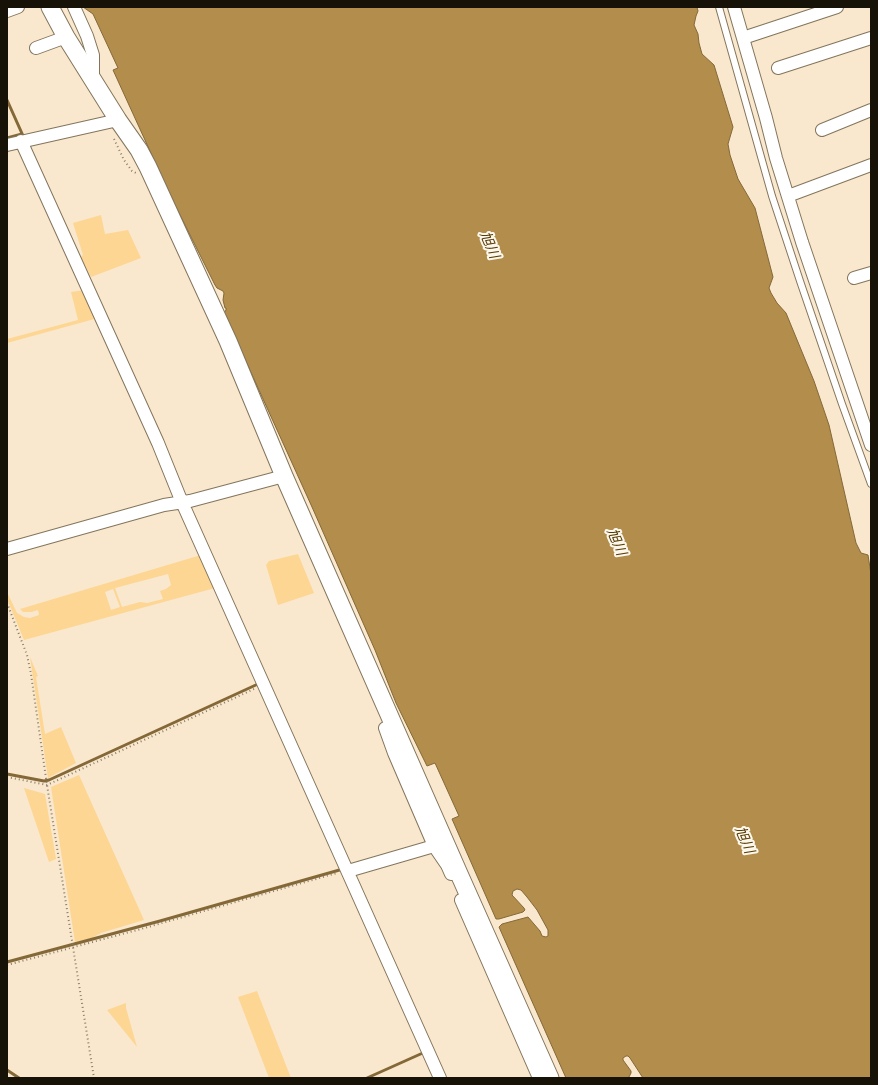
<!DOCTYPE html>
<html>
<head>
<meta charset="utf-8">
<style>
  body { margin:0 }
  #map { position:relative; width:878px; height:1085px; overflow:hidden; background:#f9e8cd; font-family:Arial,sans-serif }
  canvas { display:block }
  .frame { position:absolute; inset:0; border:8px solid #171208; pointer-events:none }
</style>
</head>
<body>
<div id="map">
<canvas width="878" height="1085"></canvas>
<div class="frame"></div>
</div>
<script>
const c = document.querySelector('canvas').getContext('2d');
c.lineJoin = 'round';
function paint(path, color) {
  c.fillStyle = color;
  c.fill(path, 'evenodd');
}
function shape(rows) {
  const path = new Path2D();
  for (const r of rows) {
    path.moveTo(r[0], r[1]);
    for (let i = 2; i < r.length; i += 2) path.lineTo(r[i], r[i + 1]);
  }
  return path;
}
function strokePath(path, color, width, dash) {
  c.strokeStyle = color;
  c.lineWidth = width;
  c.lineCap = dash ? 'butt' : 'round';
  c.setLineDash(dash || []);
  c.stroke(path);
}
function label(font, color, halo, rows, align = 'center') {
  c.font = font + ' Arial,"Noto Sans JP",sans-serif';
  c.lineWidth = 4;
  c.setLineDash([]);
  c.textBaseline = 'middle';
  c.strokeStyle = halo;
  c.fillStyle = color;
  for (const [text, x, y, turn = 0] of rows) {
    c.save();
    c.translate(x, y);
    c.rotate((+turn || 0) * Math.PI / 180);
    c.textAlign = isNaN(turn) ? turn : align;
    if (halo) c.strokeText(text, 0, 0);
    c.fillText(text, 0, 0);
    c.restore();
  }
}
paint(shape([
  [101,215,105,234,128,230,141,258,91,277,81,257,83,255,73,223],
  [85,290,98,318,7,343,7,339,78,320,71,292],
  [298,554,314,593,278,605,266,565,269,561],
  [201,555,215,588,24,640,7,599,7,592,17,613,24,617,30,618,39,615,38,610,31,612,23,612,20,609],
  [168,574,171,585,166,589,160,591,163,599,147,603,140,602,122,607,115,588],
  [113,589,120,607,111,610,105,592],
  [30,657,38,676,36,677,45,734,61,727,76,763,48,778],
  [79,775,144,920,101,933,92,938,75,942,51,787],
  [24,788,45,794,56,859,49,862],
  [257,991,273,1032,291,1078,269,1078,238,997],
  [126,1003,126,1008,137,1047,107,1010]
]), '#fdd693');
const water = shape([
  [83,7,697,7,698,11,696,16,694,25,698,34,699,43,702,54,714,65,733,127,728,144,730,155,738,179,755,208,773,277,769,288,771,293,777,303,786,313,814,381,829,425,856,543,861,553,868,555,871,574,871,1078,643,1078,630,1058,628,1056,626,1056,623,1058,623,1060,631,1071,631,1073,629,1077,627,1078,566,1078,499,927,502,924,528,917,540,931,542,936,546,937,548,936,548,930,537,910,527,897,521,890,517,889,513,891,512,895,524,908,525,910,523,912,499,919,496,919,452,819,459,816,435,763,427,766,396,703,375,650,312,507,224,313,226,310,226,308,225,308,223,300,224,293,223,291,217,288,215,285,171,197,113,70,118,68,93,14,83,7]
]);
paint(water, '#b28d4b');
strokePath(water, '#846837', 1);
strokePath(shape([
  [7,100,24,138],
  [7,138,22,134],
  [7,774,44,781,49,780,258,684],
  [7,962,160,921,343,869],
  [7,1070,19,1078],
  [367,1078,425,1052]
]), '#846837', 3);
const lane = shape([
  [719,7,772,196,800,281,842,404,871,484]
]);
const street = shape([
  [74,7,87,36,93,55,93,79],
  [734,7,766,118,776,158,802,242,871,445],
  [7,11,18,7],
  [743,38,837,7],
  [36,48,66,37],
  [778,68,871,38],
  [822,130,871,110],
  [21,141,158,443,181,500,440,1078],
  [7,145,118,120],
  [788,196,871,165],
  [854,278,871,273],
  [7,549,164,505,190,501,284,476],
  [393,725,385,728,394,753,434,846,447,865,451,874],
  [348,871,434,846],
  [461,900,539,1078]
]);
const secondary = shape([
  [50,7,66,37,118,120,139,150,148,167,228,341,284,476,460,876,550,1078]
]);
strokePath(lane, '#83755c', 8);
strokePath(street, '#83755c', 14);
strokePath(secondary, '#83755c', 19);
strokePath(shape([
  [114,139,124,160,132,171,136,173],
  [7,603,27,655,31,674,47,785,94,1078],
  [7,777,47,785,254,689],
  [7,965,141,929,337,873]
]), '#887d6a', 2, [1, 3]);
strokePath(lane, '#fff', 6);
strokePath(street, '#fff', 12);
strokePath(secondary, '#fff', 17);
label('italic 14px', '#573d06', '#fdf7ec', [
  ["旭川",489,245,67],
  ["旭川",616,542,67],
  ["旭川",744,840,67]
]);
</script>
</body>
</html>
